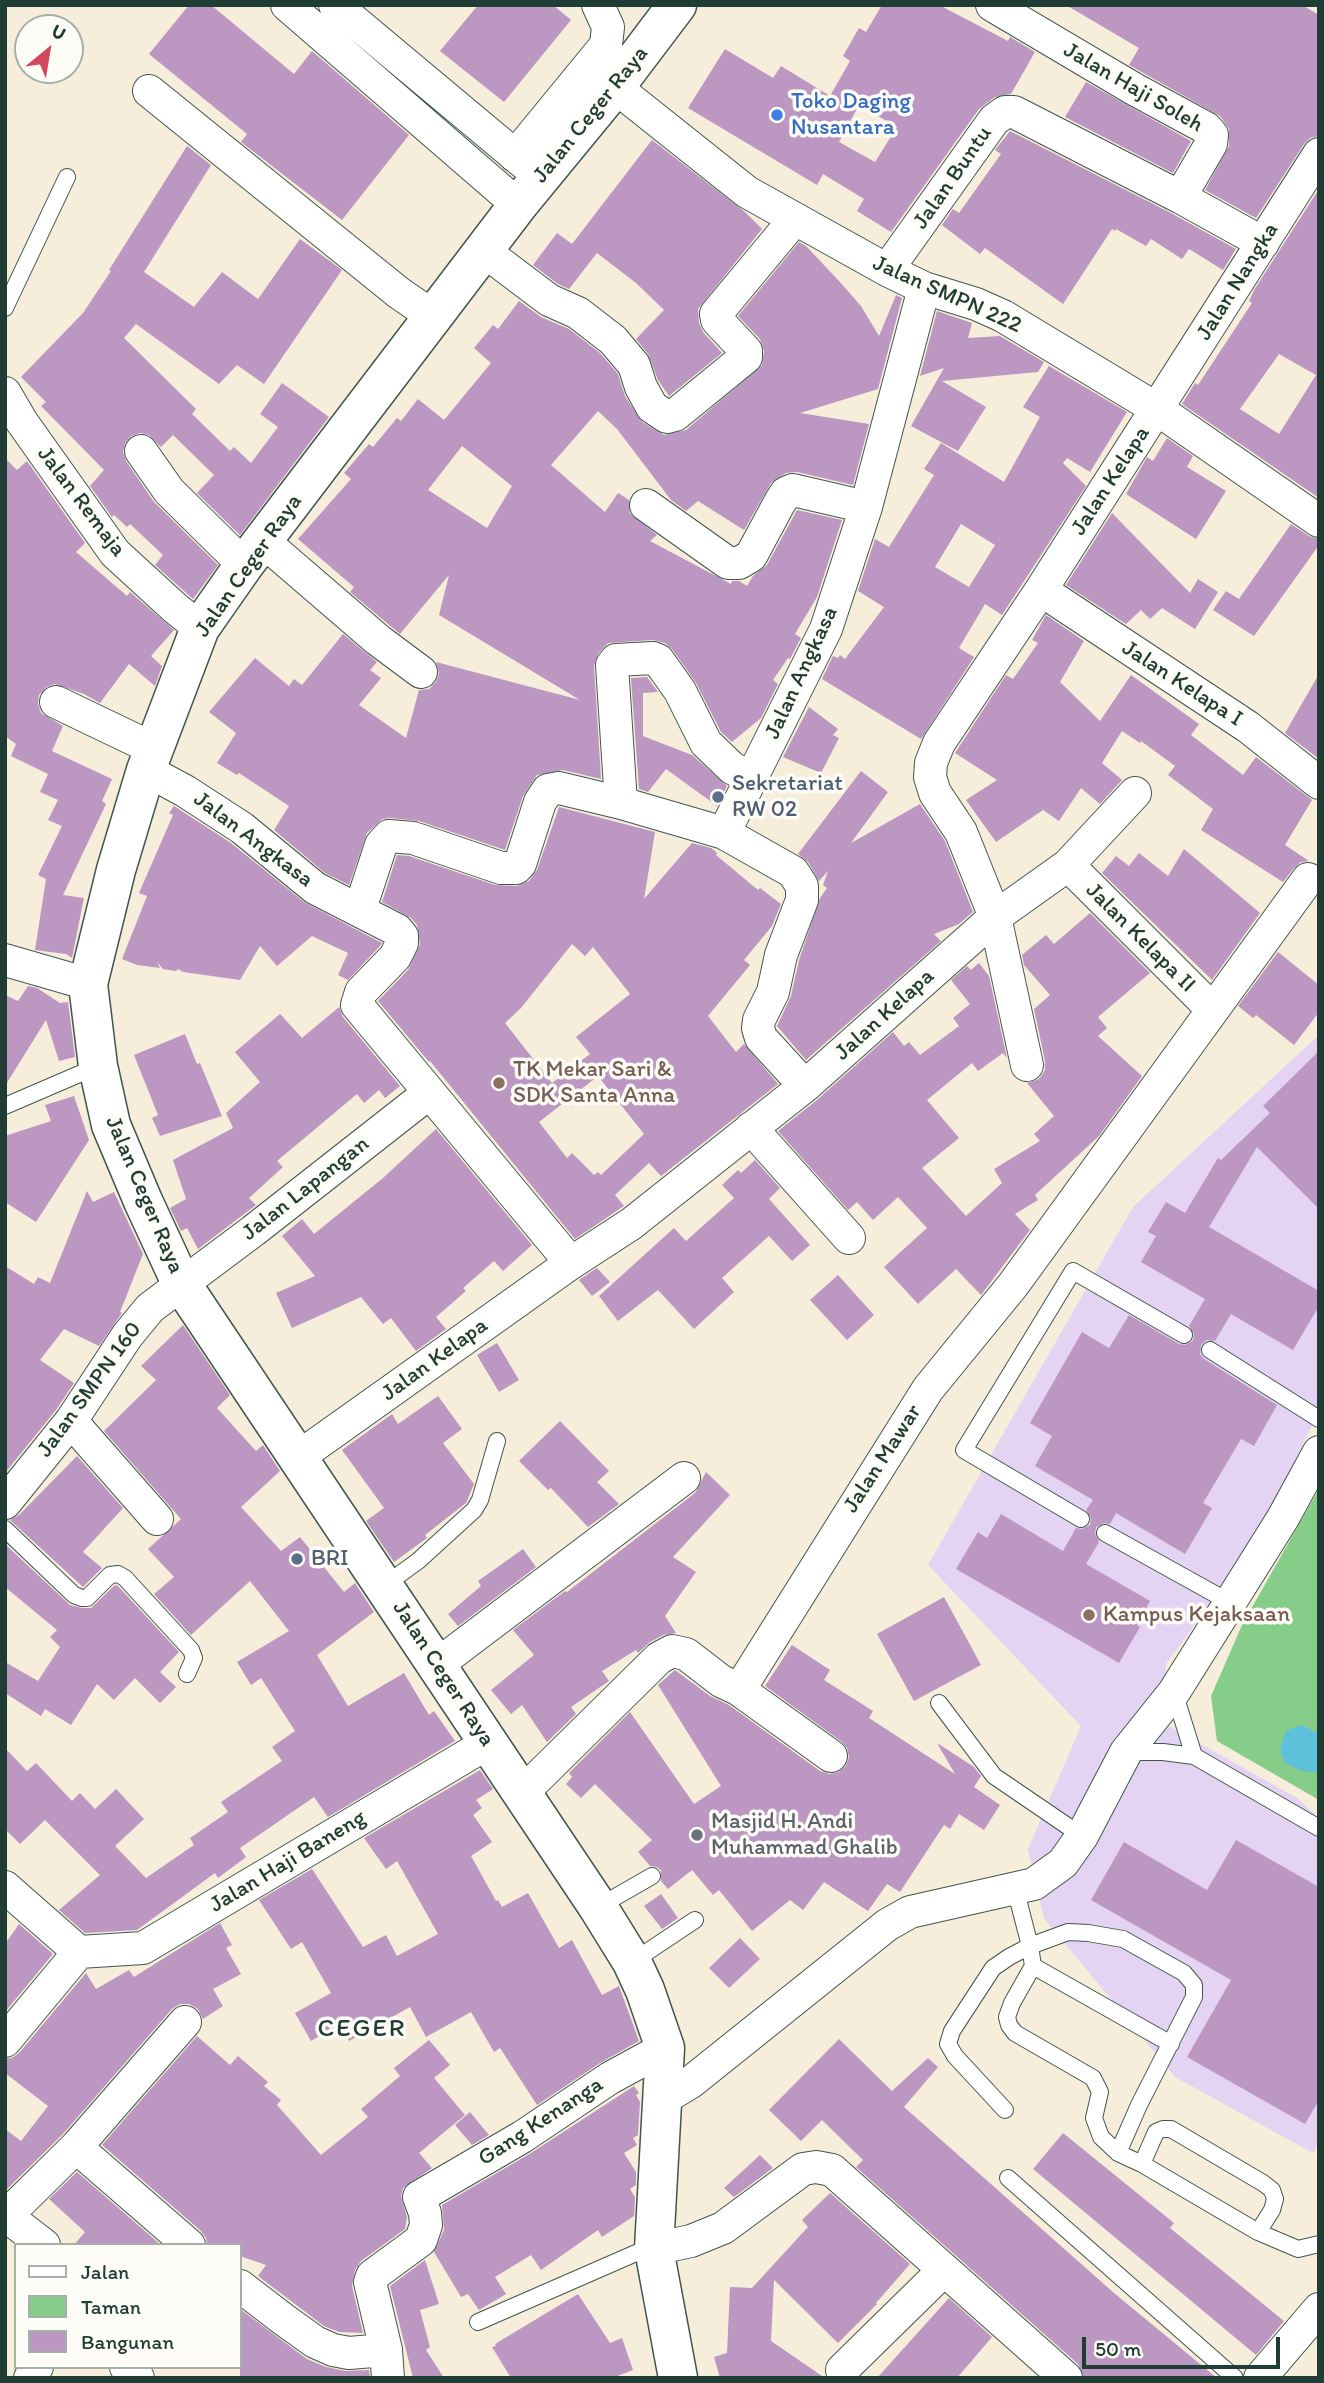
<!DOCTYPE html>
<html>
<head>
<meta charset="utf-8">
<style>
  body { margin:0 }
  #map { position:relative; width:1324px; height:2383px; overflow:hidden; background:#f6eddb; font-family:Itim,sans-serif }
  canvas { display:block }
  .frame { position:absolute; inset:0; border:7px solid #1f3d34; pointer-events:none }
  .legend { position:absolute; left:14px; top:2243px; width:228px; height:126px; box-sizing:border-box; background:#fdfcf7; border:2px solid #a4b0a9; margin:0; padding:9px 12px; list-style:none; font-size:21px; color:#1f3d34 }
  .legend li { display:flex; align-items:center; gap:14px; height:35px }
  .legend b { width:35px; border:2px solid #a4b0a9 }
  .north { position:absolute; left:14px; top:14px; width:70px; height:70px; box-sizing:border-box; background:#fdfcf7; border:2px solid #a4b0a9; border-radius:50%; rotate:30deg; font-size:19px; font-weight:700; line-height:28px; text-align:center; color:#1f3d34 }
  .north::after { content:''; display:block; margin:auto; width:24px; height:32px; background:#d1495b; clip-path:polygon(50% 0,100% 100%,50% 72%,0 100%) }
  .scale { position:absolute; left:1082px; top:2337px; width:198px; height:32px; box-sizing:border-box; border:4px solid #1f3d34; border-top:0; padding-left:9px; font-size:21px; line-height:24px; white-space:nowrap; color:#1f3d34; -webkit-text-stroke:5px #fdfcf7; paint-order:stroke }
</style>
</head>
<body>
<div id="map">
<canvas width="1324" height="2383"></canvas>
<div class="frame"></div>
<ul class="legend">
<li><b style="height:9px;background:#fff"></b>Jalan</li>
<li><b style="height:19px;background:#86cd89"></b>Taman</li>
<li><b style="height:19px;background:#bc97c1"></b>Bangunan</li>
</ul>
<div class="north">U</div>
<div class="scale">50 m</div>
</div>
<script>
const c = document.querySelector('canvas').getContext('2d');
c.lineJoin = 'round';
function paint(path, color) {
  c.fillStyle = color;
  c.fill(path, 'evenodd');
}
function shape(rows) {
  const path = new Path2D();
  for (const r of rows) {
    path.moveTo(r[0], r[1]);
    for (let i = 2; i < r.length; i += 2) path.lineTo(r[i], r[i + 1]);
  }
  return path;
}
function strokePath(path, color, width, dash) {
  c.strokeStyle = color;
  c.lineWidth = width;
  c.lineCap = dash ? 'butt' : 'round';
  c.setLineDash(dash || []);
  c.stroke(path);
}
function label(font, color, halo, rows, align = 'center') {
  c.font = font + ' Itim,sans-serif';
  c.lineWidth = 7;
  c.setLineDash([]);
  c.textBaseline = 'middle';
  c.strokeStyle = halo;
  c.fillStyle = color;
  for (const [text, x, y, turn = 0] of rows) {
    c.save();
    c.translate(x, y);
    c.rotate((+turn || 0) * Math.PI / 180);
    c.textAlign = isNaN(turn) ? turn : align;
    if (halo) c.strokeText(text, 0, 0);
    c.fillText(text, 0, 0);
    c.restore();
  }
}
paint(shape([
  [1319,1035,1319,1411,1254,1544,1166,1664,1167,1725,1297,1798,1319,1818,1319,2142,1313,2153,1175,2077,1044,1918,1028,1849,1081,1726,928,1565,1133,1207]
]), '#e4d3f2');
paint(shape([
  [1319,1489,1319,1800,1217,1741,1211,1696,1242,1625]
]), '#86cd89');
paint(shape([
  [1302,1725,1319,1734,1319,1773,1302,1771,1285,1763,1280,1750,1286,1731]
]), '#5dc1dc');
paint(shape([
  [189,5,211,5,294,74,312,51,409,135,342,220,241,142,247,134,149,54],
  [478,5,553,5,571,20,504,102,440,51],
  [882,5,939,5,1008,41,1010,37,1035,52,1011,94,995,97,979,109,891,232,857,211,864,199,823,174,817,185,688,108,725,49,773,78,781,66,830,96,850,61,843,56,859,28,866,32],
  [859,105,897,127,875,162,839,142],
  [1066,5,1302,5,1319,15,1319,136,1310,138,1304,144,1256,218,1205,190,1229,146,1229,129,1220,116,1129,65,1139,48],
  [1086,82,1191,141,1173,173,1065,117],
  [1010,131,1171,213,1236,249,1223,270,1189,249,1182,259,1151,239,1146,246,1116,229,1115,231,1112,229,1063,304,985,248,980,254,942,225,953,209,959,213,1001,154,995,150],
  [652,140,745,212,762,229,698,309,699,323,703,332,722,353,669,396,658,380,648,354,636,339,664,310,636,283,597,253,569,289,558,284,533,265,557,233,572,244],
  [187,146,211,165,144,272,194,307,222,272,258,299,300,239,342,270,264,384,237,365,219,384,136,324,124,338,196,409,192,414,230,451,234,447,251,463,278,427,260,414,282,383,329,417,240,535,197,493,214,475,173,435,161,447,149,435,140,433,131,436,125,443,123,452,126,461,154,502,218,565,193,599,155,565,163,555,130,524,127,527,114,515,112,517,90,486,104,470,41,406,46,402,21,377,83,313,111,271,109,270],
  [1319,189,1319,498,1182,404,1195,383,1198,385,1252,303,1249,301,1254,290],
  [1279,354,1316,375,1279,434,1240,409],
  [799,242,806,246,840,282,861,306,879,336,896,295,902,298,878,389,800,413,869,424,853,485,797,472,786,473,771,483,744,530,698,501,686,511,671,500,617,429,598,411,551,465,605,512,618,493,629,500,630,513,657,535,650,541,731,584,732,581,739,581,747,586,753,576,767,565,797,510,842,520,817,597,795,634,801,638,790,659,788,658,773,680,778,684,761,718,732,742,721,732,696,683,672,649,665,643,653,640,608,643,598,654,594,666,601,779,563,770,537,775,523,796,505,850,419,821,390,818,382,819,367,833,349,885,325,873,274,830,289,806,239,773,237,775,217,763,236,733,209,712,255,658,289,686,294,679,302,685,343,634,377,662,370,670,381,678,359,705,406,738,419,690,429,689,436,682,439,673,436,662,580,700,439,615,449,575,400,634,350,592,354,587,298,539,351,479,344,473,369,444,373,447,397,418,401,421,418,399,444,420,491,363,474,348,493,325,498,329,519,301,541,317,569,329,600,353,618,374,625,396,642,422,664,435,686,430,762,365,764,351,760,339,738,316],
  [462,446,512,486,487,528,428,490],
  [937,311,972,323,968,338,1000,336,1044,362,1038,372,942,381,986,407,958,451,911,426,944,368,920,376],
  [1049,366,1127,412,1090,472,1067,458,1063,463,1086,486,1002,615,985,604,959,648,974,657,921,739,822,679,833,656,838,658,840,655,845,659,884,607,858,591,875,539,889,547,934,475,924,469,941,443,1004,482,1040,417,1023,407],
  [961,524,995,545,969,587,935,567],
  [1167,438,1193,456,1187,467,1226,491,1196,539,1126,494,1147,457,1153,461],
  [5,458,17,470,27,461,85,543,76,552,127,596,130,592,174,630,151,656,162,666,155,686,129,664,100,703,84,694,55,684,46,687,39,695,38,704,41,713,63,726,52,751,112,779,102,801,106,804,63,895,84,898,72,958,66,954,35,950,46,879,38,875,62,826,48,820,58,800,40,792,48,774,11,756,16,744,5,736],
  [1112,513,1190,593,1198,579,1218,592,1195,629,1162,608,1150,619,1141,610,1126,624,1066,585],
  [1291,524,1309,536,1319,539,1319,545,1254,636,1213,610,1226,591,1239,599],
  [1046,615,1084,641,1060,682,1100,721,1131,675,1199,724,1191,735,1243,775,1256,757,1312,800,1285,845,1309,861,1301,862,1294,868,1283,882,1201,830,1213,809,1168,775,1175,766,1141,741,1140,743,1122,731,1102,763,1122,780,1100,804,1081,788,1059,821,1043,810,996,842,966,800,997,780,955,753,1006,675,1013,679,1038,643,1032,640],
  [1319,674,1319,759,1285,733],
  [647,677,658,692,643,693,643,736,692,755,727,786,717,806,666,769,648,792,639,789,631,678],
  [809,707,838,729,833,735,839,738,821,773,783,757],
  [861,771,888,792,851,843,920,804,945,841,973,912,959,924,934,934,941,941,806,1060,777,1026,791,996,799,960,820,898,827,888,823,885,828,871,819,881,808,862,798,854],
  [174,806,231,843,304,902,382,943,380,946,348,980,338,975,348,953,312,936,277,966,260,946,240,980,183,972,178,969,176,971,163,969,157,962,160,968,137,965,122,959,147,896,139,893,173,815,169,813],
  [559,807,655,832,644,899,692,843,711,848,717,853,716,855,758,890,760,888,781,904,772,926,744,960,750,965,708,1016,736,1052,744,1044,778,1084,661,1176,649,1163,615,1195,624,1206,575,1239,430,1061,429,1062,378,1001,408,970,420,944,417,925,411,918,382,902,397,855,409,856,495,885,517,886,529,881,537,870],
  [572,944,585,956,593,947,630,994,576,1037,590,1054,552,1083,505,1023,521,1008],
  [598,1076,644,1134,601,1175,598,1172,594,1175,572,1153,567,1158,539,1122],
  [1184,849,1260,913,1212,980,1102,873,1116,856,1129,866,1139,853,1168,876],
  [1090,913,1150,973,1098,1017,1107,1028,1098,1036,1142,1076,1099,1136,1035,1195,1038,1200,1015,1214,1030,1230,981,1295,956,1269,918,1304,884,1267,927,1228,898,1197,873,1220,857,1202,848,1210,778,1131,817,1100,893,1032,904,1046,909,1042,920,1055,959,1026,953,1018,970,1004,951,980,967,966,971,970,979,963,989,976,1007,1058,1003,1053,978,1071,972,1063,927,1100,959,1138,922,1168,966,1216,1002,1183,994,1169,1040,1141,1034,1134,1054,1116,1027,1083,1039,1079,1045,1070,1045,1061,1034,1009,1050,995,1024,965,1022,955,1046,935,1054,944],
  [1278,952,1319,985,1319,1012,1294,1045,1256,1015,1253,1018,1238,1006],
  [28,986,37,988,60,1003,68,1002,75,1057,59,1061,46,1020,5,1086,5,995,18,1001],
  [339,1007,343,1017,400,1086,385,1098,379,1090,364,1103,357,1094,277,1161,283,1167,249,1198,256,1205,198,1249,187,1228,181,1231,170,1208,186,1199,173,1160,233,1128,226,1113,260,1082,235,1052,280,1014,302,1038],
  [185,1034,197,1064,200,1063,222,1116,160,1136,152,1118,158,1115,134,1055],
  [1319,1051,1319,1209,1257,1147,1209,1227,1319,1291,1319,1306,1293,1350,1231,1314,1215,1341,1206,1340,1201,1345,1200,1354,1204,1359,1277,1405,1254,1446,1241,1439,1203,1503,1212,1508,1185,1554,1116,1513,1110,1524,1104,1523,1096,1527,1095,1534,1099,1542,1086,1564,1150,1601,1137,1625,1140,1627,1119,1663,956,1569,978,1532,987,1538,1001,1514,1063,1551,1076,1528,1082,1529,1090,1525,1091,1518,1086,1510,1093,1500,1035,1466,1052,1436,1030,1423,1082,1332,1109,1348,1129,1315,1179,1344,1185,1345,1193,1341,1194,1334,1189,1326,1205,1299,1141,1262,1156,1236,1148,1232,1166,1202,1185,1213,1218,1158,1221,1160,1270,1113,1263,1106],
  [74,1096,89,1140,36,1222,5,1202,5,1136,51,1121,45,1105],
  [436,1129,532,1245,503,1271,494,1261,463,1288,466,1291,436,1317,446,1329,416,1351,391,1318,383,1324,361,1297,292,1328,276,1293,315,1276,282,1236,302,1219,314,1234,383,1178],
  [755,1160,780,1188,769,1199,810,1245,792,1261,769,1236,722,1278,734,1292,694,1329,658,1290,618,1321,599,1296,674,1228,686,1241,734,1198,722,1185,738,1170,741,1173],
  [87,1191,93,1202,114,1192,143,1254,120,1312,122,1313,99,1346,64,1329,40,1360,74,1383,56,1410,5,1473,5,1266,34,1284,38,1277,50,1283],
  [597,1268,610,1282,592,1296,579,1280],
  [838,1275,874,1315,847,1340,810,1300],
  [183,1325,230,1395,217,1408,256,1451,263,1445,280,1471,241,1507,281,1551,300,1537,344,1592,355,1583,374,1612,317,1655,348,1706,404,1673,429,1715,434,1711,455,1741,328,1817,314,1797,240,1848,246,1857,218,1878,215,1873,137,1930,85,1933,59,1910,100,1875,45,1820,20,1844,5,1829,5,1748,27,1771,36,1763,72,1801,80,1793,95,1809,116,1789,144,1819,115,1846,146,1878,194,1845,190,1838,228,1812,221,1802,282,1761,272,1747,295,1731,261,1678,251,1685,237,1662,289,1631,250,1581,191,1635,154,1594,174,1577,148,1549,181,1519,104,1431,156,1380,141,1366],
  [497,1343,519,1380,499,1392,477,1355],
  [438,1396,462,1429,443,1443,474,1484,466,1503,425,1535,427,1538,394,1562,366,1521,384,1508,342,1450,392,1414,398,1424],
  [560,1421,609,1471,597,1482,619,1504,588,1527,551,1488,548,1490,519,1461],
  [77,1456,123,1508,83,1552,102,1568,83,1587,10,1520,19,1515],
  [706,1472,730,1495,673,1557,696,1572,665,1616,676,1633,663,1635,650,1642,638,1653,636,1650,602,1671,609,1681,571,1707,576,1714,547,1742,522,1705,511,1714,491,1690,534,1655,513,1630,565,1591,567,1592,695,1493],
  [5,1544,70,1605,82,1608,91,1608,115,1585,118,1586,179,1652,160,1672,176,1687,160,1703,135,1678,114,1700,97,1684,71,1725,45,1709,41,1716,5,1693,5,1662,38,1681,60,1647,50,1637,57,1630,5,1587],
  [523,1549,536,1567,458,1626,448,1614,481,1586,478,1581],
  [944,1597,981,1665,914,1701,877,1634],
  [792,1645,830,1670,824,1680,873,1711,869,1718,955,1774,937,1743,974,1767,981,1776,974,1787,1000,1805,984,1830,959,1814,950,1829,944,1825,900,1892,887,1884,868,1911,824,1882,803,1910,790,1900,752,1931,719,1890,713,1895,692,1870,668,1889,661,1881,661,1870,657,1867,650,1866,638,1852,652,1840,595,1784,581,1798,566,1784,572,1777,569,1773,630,1712,694,1804,721,1786,658,1685,675,1670,710,1696,729,1705,820,1771,830,1774,839,1772,846,1766,849,1757,847,1748,842,1742,765,1686],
  [480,1770,493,1789,476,1800,482,1808,473,1815,492,1842,471,1856,496,1901,498,1900,502,1907,528,1893,559,1948,572,1940,602,1995,619,1986,639,2041,600,2063,537,2105,500,2048,494,2052,471,2012,426,2037,410,2007,349,2041,340,2024,311,2041,295,2013,331,1993,302,1942,291,1949,259,1900,312,1869,363,1947,386,1935,397,1956,438,1934,397,1861,386,1869,364,1838],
  [1236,1840,1319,1887,1319,2100,1305,2124,1187,2057,1231,1980,1091,1900,1124,1842,1207,1890],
  [661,1894,678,1918,662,1929,644,1906],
  [220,1923,232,1945,226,1948,241,1974,213,1989,223,2006,203,2019,198,2009,189,2004,180,2004,172,2009,63,2134,5,2191,5,2129,21,2141,48,2106,5,2073,5,2059,12,2058,19,2053,86,1973,96,1989,129,1970,134,1977],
  [19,1924,53,1954,5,2012,5,1944],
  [740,1938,760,1959,729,1988,709,1968],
  [197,2036,230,2065,238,2056,268,2082,264,2086,281,2100,277,2105,321,2155,368,2117,361,2109,400,2076,394,2068,429,2040,450,2065,434,2078,465,2115,419,2153,432,2168,403,2188,401,2196,407,2217,405,2229,361,2261,355,2270,352,2286,363,2333,339,2332,324,2326,258,2276,266,2265,240,2256,240,2245,207,2245,206,2238,201,2231,102,2145],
  [839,2039,892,2091,928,2058,938,2067,904,2107,1114,2293,1217,2378,1084,2378,1078,2364,856,2167,863,2160,822,2120,801,2141,769,2110],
  [634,2086,639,2093,636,2095,640,2102,638,2135,633,2138,637,2145,624,2153,636,2172,636,2185,630,2189,635,2197,634,2216,602,2237,598,2230,541,2270,531,2255,495,2277,506,2294,479,2310,468,2294,461,2297,434,2252,444,2230,442,2205,531,2153],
  [470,2112,489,2135,472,2145,455,2125],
  [1063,2133,1174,2223,1170,2228,1284,2321,1256,2355,1033,2169],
  [760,2155,773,2168,734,2197,724,2188],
  [77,2172,161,2245,74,2245,85,2232,49,2199],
  [830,2193,910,2264,876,2303,877,2304,838,2343,774,2280,771,2341,825,2378,720,2378,714,2357,727,2353,730,2287,752,2288,808,2227,802,2220],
  [425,2260,439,2304,420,2310,430,2347,426,2350,444,2378,413,2378,390,2286],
  [578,2294,610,2343,622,2338,633,2370,612,2378,511,2378,492,2347,496,2346,495,2344],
  [949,2298,992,2337,957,2378,877,2378],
  [240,2309,307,2359,326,2367,346,2371,369,2370,370,2378,240,2378]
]), '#bc97c1');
const service = shape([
  [5,308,67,177],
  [5,1106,98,1066],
  [1210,1350,1319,1419],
  [1081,1519,964,1450,1073,1271,1184,1335],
  [5,1529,74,1595,82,1598,87,1598,110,1575,118,1574,125,1578,191,1650,194,1658,187,1674],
  [1105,1533,1231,1603],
  [385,1585,418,1561,474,1510,480,1500,497,1441],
  [939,1703,994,1776,1082,1836],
  [1126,1752,1163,1752,1194,1756,1174,1692],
  [1194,1756,1319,1828],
  [1015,1888,1030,1946,1033,1966,1012,2003,1007,2017,1009,2025,1015,2033,1093,2078,1100,2092,1094,2118,1101,2137,1118,2153,1142,2164,1258,2232,1298,2249,1319,2244],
  [598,1907,652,1876],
  [632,1962,695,1920],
  [1033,1966,1171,2044],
  [1005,2110,955,2056,948,2044,952,2031,993,1968,1009,1957,1030,1946,1068,1932,1088,1933,1123,1939,1184,1973,1194,1985,1194,1997,1139,2105,1118,2153],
  [1142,2164,1156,2132,1163,2129,1171,2129,1263,2183,1272,2190,1275,2199,1272,2210,1258,2232],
  [1008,2178,1235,2378],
  [478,2322,636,2253,654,2249]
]);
const minor = shape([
  [287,5,518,205],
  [335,5,542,178],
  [992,5,1134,89,1206,128,1212,135,1211,144,1180,197],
  [615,87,747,192,887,270,924,288,976,304,1003,316,1157,409,1319,521],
  [149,91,399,293,434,317],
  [515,156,606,45,608,27,598,5],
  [484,251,549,300,578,313,613,340,634,365,641,387,652,407,667,417,675,415,746,357,746,351,717,320,716,314,794,220],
  [887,270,994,120,1005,112,1014,112,1180,197,1263,243],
  [5,393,22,422,115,553,175,608,200,628],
  [141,451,169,491,244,565],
  [646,505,728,563,739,563,751,556,780,502,786,493,793,490,866,507],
  [263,541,378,640,421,672],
  [1041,590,1248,727,1319,783],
  [56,702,154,749],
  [146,770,185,791,242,828,315,888,397,930,402,936,402,943,395,957,361,992,357,1005,571,1263],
  [621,803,612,665,616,660,653,658,658,660,680,691,706,743,732,768,751,778],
  [724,833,793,872,802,886,802,900,781,955,773,992,759,1020,758,1028,761,1038,805,1086],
  [1068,865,1213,1010],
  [360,909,381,845,389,836,413,838,501,868,516,868,520,864,540,802,548,790,559,788,621,803,724,833,826,629,866,507,924,288],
  [5,960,88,984],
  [1027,1065,995,917,1068,865,1135,793],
  [751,1128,849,1238],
  [71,1421,157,1519],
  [297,1458,571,1263,631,1224,805,1086,995,917,961,832,935,793,930,777,931,763,939,743,1041,590,1319,154],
  [5,1503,71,1421,127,1336,150,1308,253,1231,429,1093],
  [438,1664,684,1478],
  [738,1689,831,1756],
  [521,1794,659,1658,672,1651,686,1654,721,1681,738,1689,741,1687,928,1389,1013,1285,1308,879],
  [5,1887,79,1952],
  [79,1952,143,1948,488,1743],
  [5,2041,79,1952],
  [663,2099,691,2082,887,1925,910,1912,1034,1884,1063,1863,1082,1836,1126,1752,1174,1692,1283,1518,1319,1452],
  [76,2147,189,2245],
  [5,2215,44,2245],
  [6,2216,76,2147,185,2022],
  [654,2249,691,2241,723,2228,803,2169,816,2167,832,2170,1066,2378],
  [240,2286,283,2319,315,2342,333,2350,349,2353,373,2351],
  [126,2367,138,2378],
  [842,2370,944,2270],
  [30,2378,37,2367],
  [388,2378,386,2350,370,2282,372,2276,421,2240,426,2225,425,2213,419,2197,522,2137,610,2078,665,2048],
  [1260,2378,1319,2309]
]);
const secondary = shape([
  [677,5,615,87,518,205,244,565,200,628,146,770,116,870,88,984,98,1066,111,1125,143,1201,181,1283,598,1907,632,1962,645,1990,665,2048,654,2249,678,2378]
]);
strokePath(service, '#3f574d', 18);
strokePath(minor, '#3f574d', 34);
strokePath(secondary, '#3f574d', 41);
strokePath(service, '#fff', 16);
strokePath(minor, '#fff', 32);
strokePath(secondary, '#fff', 38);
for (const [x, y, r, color] of [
  [777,115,7,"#3f7fe0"],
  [718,797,7,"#5c6f8a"],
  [499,1083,7,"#8d6e63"],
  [297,1559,7,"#5c6f8a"],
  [1089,1615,7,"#8d6e63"],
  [697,1835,7,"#6b7280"]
]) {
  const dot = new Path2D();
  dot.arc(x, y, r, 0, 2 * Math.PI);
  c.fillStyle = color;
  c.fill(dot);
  strokePath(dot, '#fdfcf7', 2.5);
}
label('23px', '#1f3d34', '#fdfcf7', [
  ["Jalan Haji Soleh",1133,88,30],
  ["Jalan Ceger Raya",591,115,-51],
  ["Jalan Buntu",953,178,-55],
  ["Jalan Nangka",1238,282,-58],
  ["Jalan SMPN 222",947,295,24],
  ["Jalan Kelapa",1111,481,-57],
  ["Jalan Remaja",81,502,53],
  ["Jalan Ceger Raya",249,566,-55],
  ["Jalan Angkasa",802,673,-65],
  ["Jalan Kelapa I",1182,684,33],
  ["Jalan Angkasa",253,840,37],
  ["Jalan Kelapa II",1140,938,45],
  ["Jalan Kelapa",885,1015,-42],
  ["Jalan Lapangan",306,1189,-38],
  ["Jalan Ceger Raya",144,1195,67],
  ["Jalan Kelapa",435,1360,-36],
  ["Jalan SMPN 160",90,1390,-54],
  ["Jalan Mawar",883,1459,-57],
  ["Jalan Ceger Raya",443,1674,57],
  ["Jalan Haji Baneng",288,1862,-31],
  ["Gang Kenanga",541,2122,-33]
]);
label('23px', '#366cbe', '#fdfcf7', [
  ["Toko Daging",791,102],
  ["Nusantara",791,128]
], 'left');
label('23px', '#4e5e75', '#fdfcf7', [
  ["Sekretariat",732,784],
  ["RW 02",732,810],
  ["BRI",311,1559]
], 'left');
label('23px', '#785e54', '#fdfcf7', [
  ["TK Mekar Sari &",513,1070],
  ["SDK Santa Anna",513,1096],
  ["Kampus Kejaksaan",1103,1615]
], 'left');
label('23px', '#5b616d', '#fdfcf7', [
  ["Masjid H. Andi",711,1822],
  ["Muhammad Ghalib",711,1848]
], 'left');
c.letterSpacing = '2px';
label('26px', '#1f3d34', '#fdfcf7', [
  ["CEGER",362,2029]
]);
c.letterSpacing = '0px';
</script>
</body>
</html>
